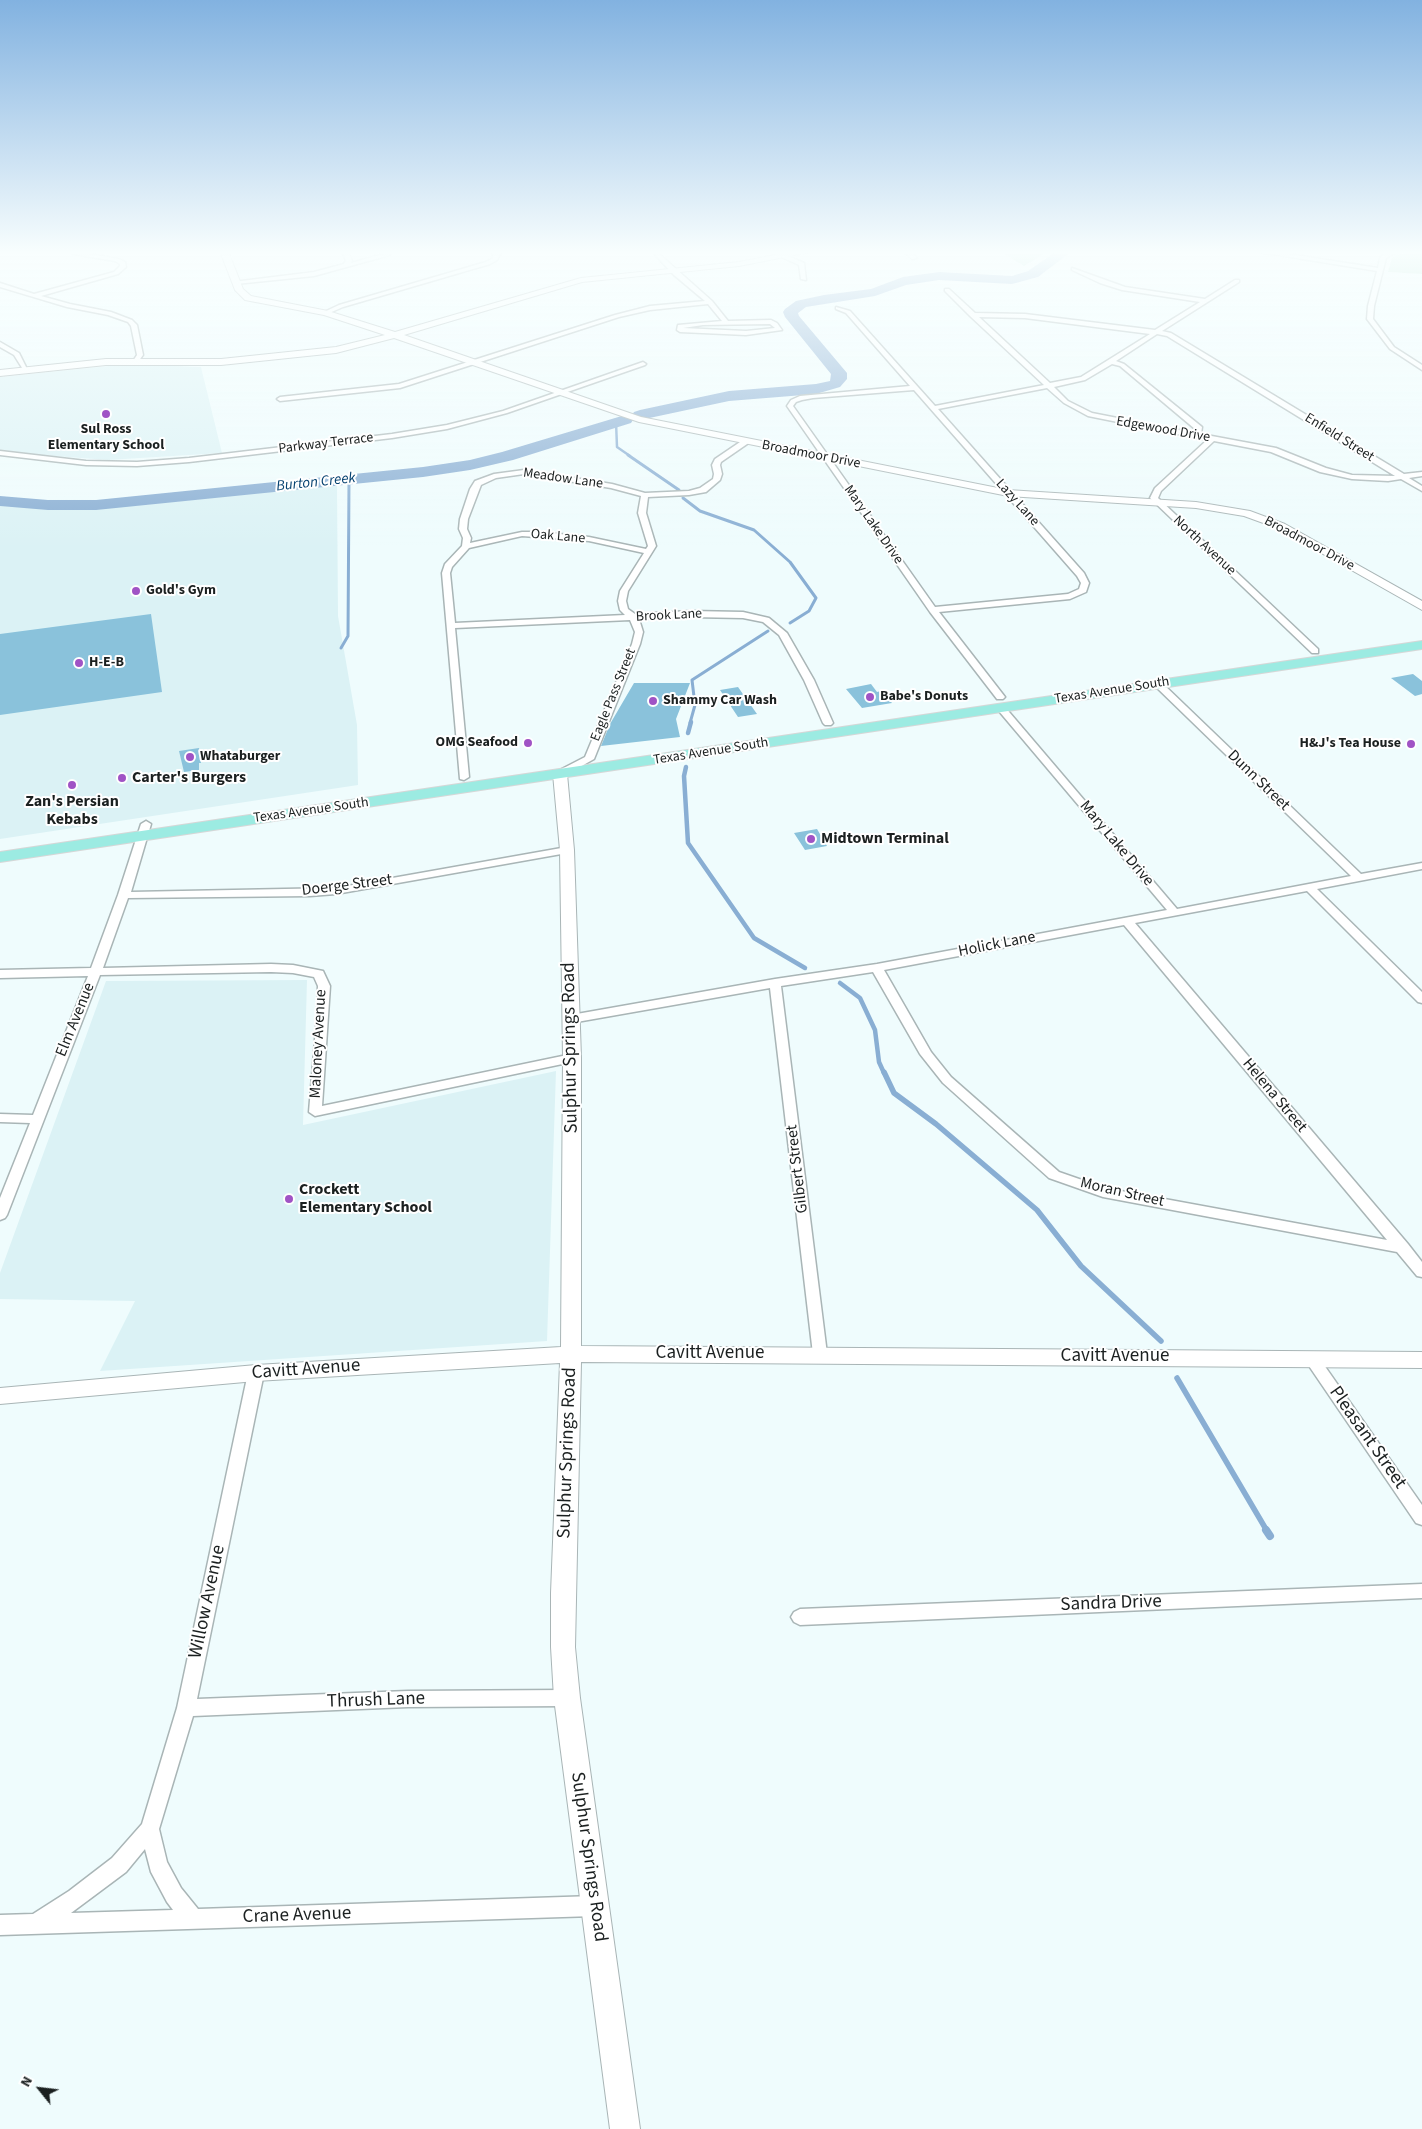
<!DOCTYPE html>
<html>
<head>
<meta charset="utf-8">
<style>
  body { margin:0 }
  #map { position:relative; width:1422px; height:2129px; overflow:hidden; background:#effcfd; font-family:"Source Sans 3",sans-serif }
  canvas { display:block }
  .north { position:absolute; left:15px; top:2064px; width:50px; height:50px; -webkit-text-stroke:4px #fff; paint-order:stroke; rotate:299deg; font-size:14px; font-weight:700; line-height:20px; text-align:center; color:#1b2020 }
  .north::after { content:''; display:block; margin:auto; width:18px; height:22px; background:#1b2020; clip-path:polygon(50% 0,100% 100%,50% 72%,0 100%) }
</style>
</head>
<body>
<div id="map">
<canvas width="1422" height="2129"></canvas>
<div class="north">N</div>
</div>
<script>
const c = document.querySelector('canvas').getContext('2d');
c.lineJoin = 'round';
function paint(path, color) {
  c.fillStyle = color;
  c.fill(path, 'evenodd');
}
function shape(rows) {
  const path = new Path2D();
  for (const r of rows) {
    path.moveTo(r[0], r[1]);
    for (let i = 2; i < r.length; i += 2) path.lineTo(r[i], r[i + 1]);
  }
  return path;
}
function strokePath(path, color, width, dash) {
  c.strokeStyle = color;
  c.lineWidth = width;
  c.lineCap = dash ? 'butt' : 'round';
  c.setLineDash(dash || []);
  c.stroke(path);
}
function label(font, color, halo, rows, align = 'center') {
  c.font = font + ' "Source Sans 3",sans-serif';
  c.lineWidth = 4;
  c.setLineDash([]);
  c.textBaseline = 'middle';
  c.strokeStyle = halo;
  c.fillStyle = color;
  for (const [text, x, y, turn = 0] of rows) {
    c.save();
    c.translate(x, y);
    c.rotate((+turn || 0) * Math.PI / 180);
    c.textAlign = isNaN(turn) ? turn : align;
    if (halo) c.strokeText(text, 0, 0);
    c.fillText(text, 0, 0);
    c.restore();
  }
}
paint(shape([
  [128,364,201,367,222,453,108,460,0,452,0,377],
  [337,485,338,616,357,725,358,785,0,839,0,506,61,508,131,506],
  [307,980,303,1125,556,1071,547,1341,100,1371,135,1301,0,1299,0,1273,106,981]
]), '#dbf2f5');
paint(shape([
  [1000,251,1048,251,1024,266],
  [1410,252,1422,252,1422,274,1388,272,1392,258,1396,255]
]), '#a8ddc3');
strokePath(shape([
  [616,422,617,447,630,456]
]), '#89aed3', 2.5);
strokePath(shape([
  [628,455,679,490],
  [683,498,700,511,754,530,790,562,816,598,809,611,790,623],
  [341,648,348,636,349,481],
  [690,723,695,705,692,680,768,631]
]), '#89aed3', 3);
strokePath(shape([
  [688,733,691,722],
  [686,767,684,776,688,843,754,938,805,968],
  [840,983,860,998,875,1030,879,1062,884,1073]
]), '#89aed3', 4.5);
strokePath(shape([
  [884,1072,894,1093,936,1124,1037,1210,1081,1266,1161,1341],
  [1177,1378,1267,1531]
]), '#89aed3', 5.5);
strokePath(shape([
  [1266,1530,1270,1536]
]), '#89aed3', 8);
paint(shape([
  [1057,251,1072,251,1038,277,1012,284,939,280,906,285,875,296,806,307,798,313,799,316,847,373,847,379,840,387,816,394,729,401,640,420,634,418,632,415,634,412,640,410,729,391,816,384,830,381,831,374,785,317,783,312,785,309,796,301,824,295,871,289,903,277,939,272,1012,276,1028,271,1057,251],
  [625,415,631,417,633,420,631,423,513,460,470,470,423,477,96,510,48,510,0,506,0,496,48,500,96,500,423,467,470,460,502,452,625,415]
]), '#89aed3');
paint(shape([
  [151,614,162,692,0,715,0,634],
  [1413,674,1422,681,1422,694,1415,696,1391,678],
  [634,683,690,683,676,719,680,737,601,746,610,724],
  [871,684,877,692,881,691,892,703,862,708,846,689],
  [738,687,757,714,738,717,720,690],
  [199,748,201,763,199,763,199,770,184,772,179,751],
  [817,829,827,846,805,850,794,833]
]), '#8ac2db');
const street = shape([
  [71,251,119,259,125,262,126,267,118,274,41,296,70,304,111,312,132,320,137,325,143,355,138,362,133,361,137,355,131,326,128,322,108,315,67,307,0,287,0,283,34,294,114,272,120,266,120,264,115,261,73,254,71,251],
  [341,251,347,251,352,260,351,263,387,253,390,255,314,276,236,284,233,282,314,272,344,264,346,260,341,251],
  [493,251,499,251,500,254,497,260,490,264,343,307,327,314,322,313,339,305,486,262,493,258,493,251],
  [768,251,776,251,804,263,806,280,801,279,799,265,768,251],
  [903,251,910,251,917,258,912,259,903,251],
  [1253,251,1269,251,1378,268,1380,258,1385,253,1398,251,1386,258,1374,306,1373,319,1394,347,1422,365,1422,370,1390,349,1367,319,1368,306,1377,271,1253,251],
  [657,252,712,301,728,321,771,320,777,323,782,330,746,335,680,332,677,330,678,325,722,321,708,304,650,310,619,317,400,388,280,401,277,399,280,397,399,384,615,315,650,306,705,301,674,275,655,255,657,252],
  [770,324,775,328,746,331,683,328,703,325,770,324],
  [1072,268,1125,287,1205,299,1235,280,1239,280,1239,282,1162,331,1171,333,1404,474,1422,472,1422,476,1409,478,1422,486,1422,491,1401,479,1388,481,1352,479,1320,472,1271,452,1214,441,1161,491,1158,498,1318,649,1318,653,1312,653,1150,498,1155,488,1207,440,1088,416,1064,403,1047,388,938,409,1084,573,1089,583,1086,592,1070,599,939,612,1005,697,1003,699,997,699,930,612,787,406,791,400,800,396,910,386,846,313,836,309,836,307,850,311,935,406,1044,385,970,316,945,291,945,289,949,289,975,313,1025,314,1155,330,1200,302,1122,290,1100,283,1072,270,1072,268],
  [979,317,1025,318,1150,334,1081,377,1050,383,979,317],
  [1157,334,1167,336,1395,476,1352,475,1326,468,1276,448,1201,434,1202,427,1124,364,1116,361,1157,334],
  [1112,364,1120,366,1195,429,1194,433,1092,413,1068,401,1054,387,1085,380,1112,364],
  [914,390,1077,576,1081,583,1079,589,1068,594,935,607,793,406,796,402,802,400,813,398,914,390],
  [0,342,19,353,28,371,24,371,14,355,0,347,0,342],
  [643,362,646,364,645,365,507,413,447,429,392,438,189,462,137,466,86,465,0,455,0,451,86,461,137,462,189,458,392,434,447,425,503,411,643,362],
  [743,440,750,442,721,462,720,465,722,474,720,480,706,492,689,495,648,497,646,513,656,546,628,591,626,601,628,609,635,614,691,611,743,612,769,618,787,633,814,680,833,723,831,725,825,725,823,723,804,680,779,635,763,622,743,618,691,617,639,619,643,632,640,644,594,759,564,776,556,776,556,772,585,757,632,644,635,632,630,620,455,628,469,777,464,780,460,779,442,573,445,564,462,546,463,538,459,529,460,519,470,489,475,481,494,474,524,470,612,484,645,493,689,491,700,488,713,479,714,474,712,465,715,459,743,440],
  [524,474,611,488,641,496,638,513,648,546,646,549,589,537,540,532,522,532,470,543,471,538,467,529,468,519,481,485,496,478,524,474],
  [522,536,589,541,644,553,620,591,618,601,620,610,625,615,455,623,450,573,452,567,469,548,522,536],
  [1158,681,1161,682,1361,874,1422,863,1422,869,1317,889,1422,992,1422,1003,1418,1002,1307,891,1135,923,1408,1244,1422,1262,1422,1277,1417,1276,1397,1252,1103,1197,1049,1178,943,1083,920,1054,873,972,781,986,827,1354,825,1358,820,1360,815,1358,813,1354,770,988,571,1023,565,1019,571,1015,775,979,877,964,1167,910,998,710,996,708,1001,705,1004,706,1177,909,1351,876,1155,686,1155,682,1158,681],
  [1124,925,1387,1240,1105,1188,1059,1172,951,1077,931,1052,884,970,1124,925],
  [146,821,151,824,131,892,336,888,567,847,571,848,572,850,571,852,567,853,336,894,310,896,128,898,103,968,271,964,293,965,323,971,330,986,322,1106,572,1054,578,1058,572,1062,315,1116,309,1112,317,1015,318,986,314,977,293,973,271,972,100,975,7,1215,5,1218,0,1220,0,1198,30,1123,0,1122,0,1114,33,1115,88,976,0,978,0,970,91,968,118,895,141,824,146,821],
  [1312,1353,1317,1355,1422,1505,1422,1525,1416,1523,1307,1363,1305,1359,1307,1355,1312,1353],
  [256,1367,261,1369,264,1373,197,1699,408,1691,567,1690,573,1692,576,1698,573,1704,567,1706,408,1707,193,1716,159,1829,167,1862,181,1888,198,1909,594,1896,601,1899,604,1906,601,1913,594,1916,0,1935,0,1915,33,1914,69,1891,112,1858,142,1824,177,1708,248,1373,251,1369,256,1367],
  [145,1849,151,1872,167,1902,173,1910,71,1913,126,1872,145,1849],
  [1422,1584,1422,1598,800,1625,794,1622,791,1617,794,1612,800,1609,1422,1584]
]);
const secondary = shape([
  [220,251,228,251,243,289,251,296,328,311,395,332,581,278,739,262,797,251,815,251,739,266,582,282,404,335,641,417,1008,490,1196,502,1250,511,1285,524,1422,601,1422,610,1277,528,1244,516,1196,508,1008,496,639,422,394,338,336,353,221,365,106,365,0,376,0,370,106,359,221,359,336,347,385,335,324,315,245,300,235,290,220,251],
  [560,770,567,774,574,850,581,1058,581,1346,1422,1352,1422,1368,581,1362,575,1647,580,1698,640,2129,610,2129,554,1698,551,1647,551,1593,560,1363,256,1381,0,1404,0,1388,256,1365,561,1347,563,1058,560,850,553,774,560,770]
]);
const primary = shape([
  [1422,641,1422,649,0,862,0,852,1422,641]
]);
strokePath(street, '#a9b5b6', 3);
strokePath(secondary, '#a9b5b6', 2);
strokePath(primary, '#d6d7d7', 2);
paint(street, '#fff');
paint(secondary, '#fff');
paint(primary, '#9cebe2');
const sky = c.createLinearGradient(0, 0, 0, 549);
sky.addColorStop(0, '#82b2e0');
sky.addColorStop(0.46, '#f8fefe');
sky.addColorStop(1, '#f8fefe00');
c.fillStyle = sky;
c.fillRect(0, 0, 1422, 549);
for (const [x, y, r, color] of [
  [106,414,5,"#a053c5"],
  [136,591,5,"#a053c5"],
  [79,663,5,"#a053c5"],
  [870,697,5,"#a053c5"],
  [653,701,5,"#a053c5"],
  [528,743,5,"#a053c5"],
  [1411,744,5,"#a053c5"],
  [190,757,5,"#a053c5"],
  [122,778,5,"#a053c5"],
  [72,785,5,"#a053c5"],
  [811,839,5,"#a053c5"],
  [289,1199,5,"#a053c5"]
]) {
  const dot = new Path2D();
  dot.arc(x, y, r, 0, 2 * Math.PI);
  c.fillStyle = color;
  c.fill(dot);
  strokePath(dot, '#fff', 2);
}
label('bold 14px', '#1b2020', '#fff', [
  ["Sul Ross",106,430,"center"],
  ["Elementary School",106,446,"center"],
  ["Gold's Gym",146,591],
  ["H-E-B",89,663],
  ["Babe's Donuts",880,697],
  ["Shammy Car Wash",663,701],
  ["OMG Seafood",518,743,"right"],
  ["H&J's Tea House",1401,744,"right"],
  ["Whataburger",200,757]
], 'left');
label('14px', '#1b2020', '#fff', [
  ["Edgewood Drive",1163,430,10],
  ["Enfield Street",1339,438,32],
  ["Parkway Terrace",326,444,-7],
  ["Broadmoor Drive",811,455,11],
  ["Meadow Lane",563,479,8],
  ["Lazy Lane",1017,503,48],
  ["Mary Lake Drive",873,525,55],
  ["Oak Lane",558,537,5],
  ["Broadmoor Drive",1309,544,28],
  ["North Avenue",1204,546,43],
  ["Brook Lane",669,616,-3],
  ["Texas Avenue South",1112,691,-9],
  ["Eagle Pass Street",614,695,-68],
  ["Texas Avenue South",711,752,-9],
  ["Texas Avenue South",311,811,-8]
]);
label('italic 15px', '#04406f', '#fff', [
  ["Burton Creek",316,483,-6]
]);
label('bold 16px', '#1b2020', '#fff', [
  ["Carter's Burgers",132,778],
  ["Zan's Persian",72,802,"center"],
  ["Kebabs",72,820,"center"],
  ["Midtown Terminal",821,839],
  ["Crockett",299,1190],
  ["Elementary School",299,1208]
], 'left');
label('16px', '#1b2020', '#fff', [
  ["Dunn Street",1258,781,44],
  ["Mary Lake Drive",1116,844,50],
  ["Doerge Street",347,886,-7],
  ["Holick Lane",997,945,-11],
  ["Elm Avenue",76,1020,-68],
  ["Maloney Avenue",319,1044,-87],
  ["Helena Street",1274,1096,50],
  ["Gilbert Street",798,1169,-97],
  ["Moran Street",1122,1193,13]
]);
label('19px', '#1b2020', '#fff', [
  ["Sulphur Springs Road",571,1048,-91],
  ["Cavitt Avenue",710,1354],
  ["Cavitt Avenue",1115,1357],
  ["Cavitt Avenue",306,1370,-4],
  ["Pleasant Street",1367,1438,55],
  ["Sulphur Springs Road",568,1453,-88],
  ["Willow Avenue",208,1602,-78],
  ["Sandra Drive",1111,1604,-2],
  ["Thrush Lane",376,1701,-2],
  ["Sulphur Springs Road",588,1857,82],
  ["Crane Avenue",297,1916,-2]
]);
</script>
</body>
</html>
